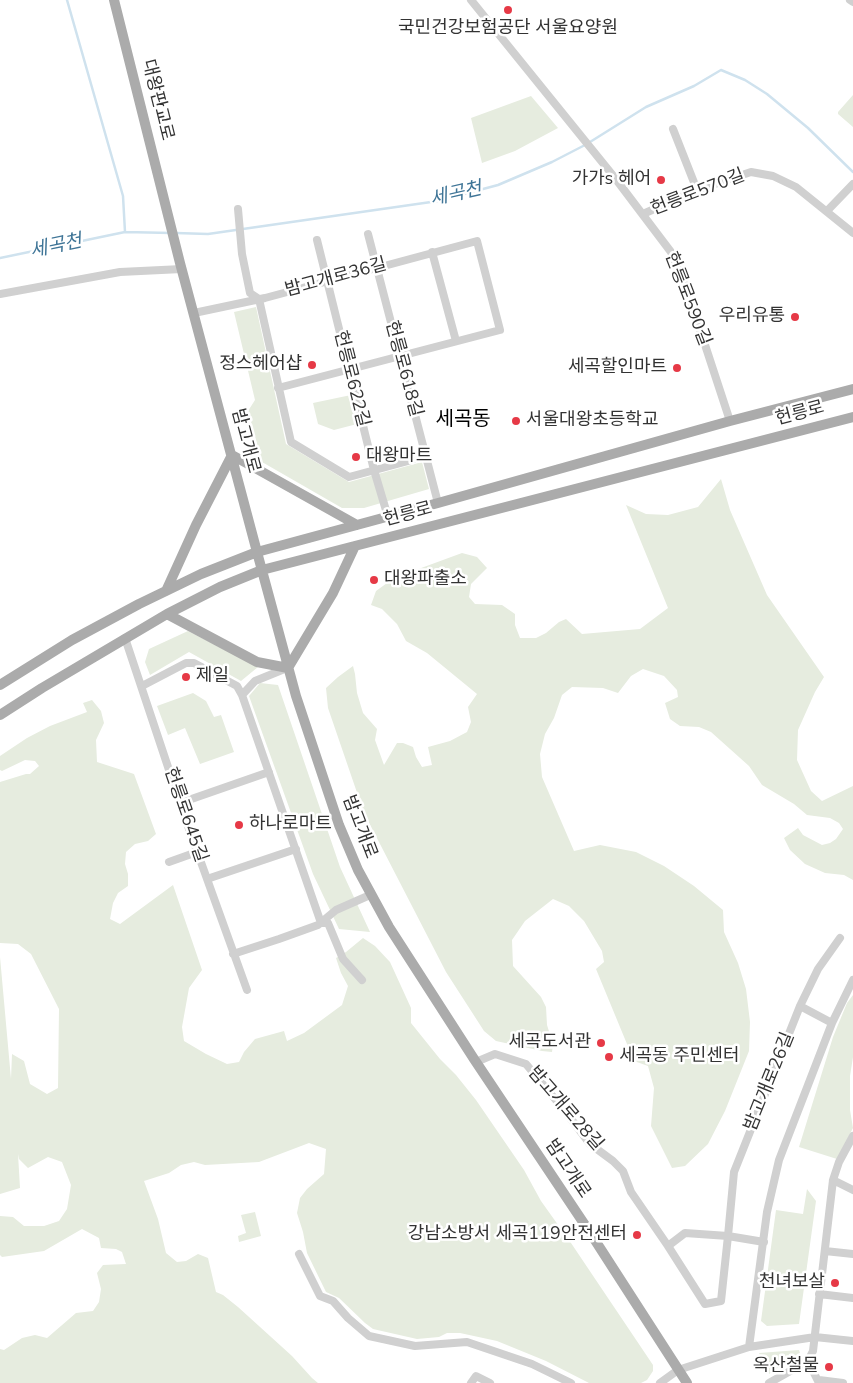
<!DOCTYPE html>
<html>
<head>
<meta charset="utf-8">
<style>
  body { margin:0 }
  canvas { display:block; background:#fff }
</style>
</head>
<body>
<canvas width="853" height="1383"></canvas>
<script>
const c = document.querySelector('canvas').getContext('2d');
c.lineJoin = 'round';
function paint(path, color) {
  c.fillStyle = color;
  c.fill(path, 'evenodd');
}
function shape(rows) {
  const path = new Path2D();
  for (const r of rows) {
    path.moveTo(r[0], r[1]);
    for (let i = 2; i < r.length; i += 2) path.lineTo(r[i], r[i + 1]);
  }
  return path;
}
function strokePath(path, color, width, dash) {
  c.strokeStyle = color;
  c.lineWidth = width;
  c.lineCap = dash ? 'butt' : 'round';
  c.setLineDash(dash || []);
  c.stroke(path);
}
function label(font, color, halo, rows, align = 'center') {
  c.font = font + ' "Nunito Sans","Noto Sans KR",sans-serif';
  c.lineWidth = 5;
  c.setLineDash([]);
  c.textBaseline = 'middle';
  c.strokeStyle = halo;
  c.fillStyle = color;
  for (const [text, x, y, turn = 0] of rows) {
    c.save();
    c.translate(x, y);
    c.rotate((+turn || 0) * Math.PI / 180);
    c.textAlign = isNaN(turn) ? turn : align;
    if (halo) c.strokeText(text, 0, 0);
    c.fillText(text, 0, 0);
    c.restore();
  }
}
paint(shape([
  [853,95,853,127,838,114,838,112],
  [531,96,558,128,515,151,482,163,471,118],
  [256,307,286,444,349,482,422,462,429,489,364,508,342,508,262,462,248,411,255,400,234,312],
  [351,395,357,424,334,430,318,424,313,403],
  [721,479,730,510,767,595,824,677,815,692,798,730,797,760,811,791,822,801,853,786,853,880,844,875,825,873,805,864,790,850,784,838,798,828,803,835,822,845,830,843,836,839,843,829,839,823,830,818,807,815,794,804,762,785,749,766,711,732,699,727,680,726,670,719,665,703,678,697,677,690,664,676,643,669,631,676,618,693,603,688,572,687,562,695,554,718,545,734,540,754,542,777,574,851,600,845,636,852,664,866,694,886,723,910,724,932,738,963,746,989,750,1022,749,1051,725,1111,708,1144,685,1166,672,1168,651,1126,654,1088,648,1066,634,1061,596,969,604,962,602,951,584,921,569,906,553,899,525,921,512,940,513,966,541,997,546,1007,547,1025,553,1044,552,1052,542,1051,496,1041,484,1031,446,972,364,813,328,708,326,688,338,677,353,666,355,674,357,693,363,713,377,729,375,740,384,765,397,743,403,743,413,747,416,757,422,767,432,765,428,747,450,741,467,732,471,722,468,707,477,694,427,653,406,641,397,624,382,609,371,605,376,591,394,578,462,553,477,557,487,568,471,584,469,597,475,604,502,605,515,614,515,625,520,638,536,638,546,633,559,622,566,619,582,634,640,629,668,608,626,505,646,514,668,515,698,507],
  [188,631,258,667,241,681,189,652,150,675,145,662,149,649],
  [260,683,278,685,340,867,370,932,339,929,313,874,249,696],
  [193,693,206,701,214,717,221,715,234,752,200,764,185,728,168,735,157,706],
  [92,700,101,711,104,723,96,740,97,762,134,774,156,834,148,841,135,844,126,852,125,864,128,874,128,886,118,893,113,903,110,919,120,924,173,885,202,970,189,988,182,1027,184,1041,206,1054,227,1064,239,1062,244,1052,255,1039,284,1031,287,1041,304,1033,342,1005,348,986,341,973,336,958,346,952,363,938,375,946,390,962,411,1008,411,1023,440,1059,456,1075,476,1100,524,1170,541,1201,571,1243,653,1365,653,1371,647,1380,641,1383,589,1383,546,1361,497,1341,460,1333,447,1333,439,1337,417,1339,373,1329,365,1323,339,1298,326,1292,307,1253,303,1232,297,1213,300,1198,307,1189,324,1174,326,1149,309,1143,259,1162,205,1165,194,1162,181,1165,169,1173,144,1181,158,1219,166,1253,177,1262,186,1261,198,1254,208,1258,216,1292,223,1295,238,1307,292,1356,312,1378,318,1383,0,1383,0,1349,4,1350,22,1338,35,1335,47,1338,76,1313,93,1311,99,1302,101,1289,97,1273,103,1265,126,1264,122,1252,116,1249,101,1248,99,1238,82,1229,44,1251,2,1257,0,1255,0,1216,13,1217,24,1226,44,1226,59,1221,67,1209,71,1185,62,1162,48,1157,28,1168,19,1159,18,1154,20,1188,0,1194,0,957,11,1079,12,1054,24,1061,30,1084,47,1094,58,1088,59,1009,31,954,18,944,0,943,0,782,26,774,30,774,39,766,35,761,25,760,2,771,0,770,0,756,27,738,50,726,87,712,83,703],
  [853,995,853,1057,850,1076,850,1110,853,1128,837,1159,799,1147,833,1037,847,1003],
  [807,1189,816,1201,799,1324,767,1326,761,1321,776,1210,803,1214],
  [255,1212,261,1236,239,1242,238,1236,246,1233,241,1215],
  [799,1350,800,1353,769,1374,759,1353]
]), '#e6ecdf');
strokePath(shape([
  [67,0,123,196,125,232],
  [590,142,646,107,694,86,721,70,745,80,767,94,808,128,853,172],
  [176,233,208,234,438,201,498,185,552,162,585,145],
  [0,258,125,232,171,233]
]), '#cfe2ee', 2.5);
strokePath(shape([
  [471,0,615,178,671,252,689,296,730,421],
  [850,0,853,2],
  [673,129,697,190],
  [238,209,242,254,250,293,259,299,291,442,349,477,412,460],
  [827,211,853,184],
  [643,214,697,190,751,172,773,176,796,187,853,233],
  [368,234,438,503],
  [317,240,374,470,388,517],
  [432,252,456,341],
  [0,294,120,272,182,269],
  [194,313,265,298,477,241,500,330,278,388],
  [125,638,184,815,247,990],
  [142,686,186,663,194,663,237,686,242,695,255,681,287,668],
  [242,695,321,923],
  [180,803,269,772],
  [169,862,197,852],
  [207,879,296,849],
  [321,923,328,923,343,959,362,980],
  [233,954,279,939,318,925,336,910,370,895],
  [800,1006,832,1023],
  [476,1062,495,1054,526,1064,565,1111,590,1144,613,1161,623,1171,631,1192,668,1246],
  [833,1180,853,1190],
  [764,1242,728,1236,685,1233,668,1246,705,1304,721,1301,728,1236,734,1172,800,1006,818,969,840,938],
  [825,1251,853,1254],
  [299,1254,320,1296,333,1301,348,1318,369,1336,415,1346,467,1342,532,1364,571,1383],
  [819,1294,853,1298],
  [749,1347,815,1337,853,1341],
  [808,1361,819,1383],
  [819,1380,843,1383],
  [471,1383,476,1376,490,1383],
  [660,1383,678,1370,749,1347,767,1212,779,1160,832,1023,853,980],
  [769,1383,808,1361,813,1351,833,1180,839,1162,853,1136]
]), '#d0d0d0', 8);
strokePath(shape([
  [114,0,180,263,257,552,296,696,339,825,358,870,389,927,474,1059,591,1234,687,1383],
  [232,455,357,525],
  [166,591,196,525,232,455],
  [167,614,257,662,288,668],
  [288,668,333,593,355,546],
  [0,685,72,640,139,604,201,574,257,552,438,503,730,421,853,389],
  [0,715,42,688,167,614,220,587,262,570,853,417]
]), '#ababab', 10);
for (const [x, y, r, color] of [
  [508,10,5,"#e63946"],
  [661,180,5,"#e63946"],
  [795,317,5,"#e63946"],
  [312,365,5,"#e63946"],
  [677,368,5,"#e63946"],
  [516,421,5,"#e63946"],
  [356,457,5,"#e63946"],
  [374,580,5,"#e63946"],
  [186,677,5,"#e63946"],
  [239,825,5,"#e63946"],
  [601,1043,5,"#e63946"],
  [609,1057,5,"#e63946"],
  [637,1235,5,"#e63946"],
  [835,1283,5,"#e63946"],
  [829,1367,5,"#e63946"]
]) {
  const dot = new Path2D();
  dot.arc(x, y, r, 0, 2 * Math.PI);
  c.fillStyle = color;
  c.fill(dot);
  strokePath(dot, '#fff', 2);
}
label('18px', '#333', '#fff', [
  ["국민건강보험공단 서울요양원",508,29,"center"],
  ["가가s 헤어",651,180],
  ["우리유통",785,317],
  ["정스헤어샵",302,365],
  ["세곡할인마트",667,368],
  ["서울대왕초등학교",526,421,"left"],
  ["대왕마트",366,457,"left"],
  ["대왕파출소",384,580,"left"],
  ["제일",196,677,"left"],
  ["하나로마트",249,825,"left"],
  ["세곡도서관",591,1043],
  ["세곡동 주민센터",619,1057,"left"],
  ["강남소방서 세곡119안전센터",627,1235],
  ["천녀보살",825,1283],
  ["옥산철물",819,1367]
], 'right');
label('18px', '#333', '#fff', [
  ["대왕판교로",157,100,76],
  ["헌릉로570길",698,193,-21],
  ["밤고개로36길",336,278,-15],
  ["헌릉로590길",687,299,69],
  ["헌릉로618길",403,369,75],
  ["헌릉로622길",351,379,76],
  ["헌릉로",800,414,-15],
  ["밤고개로",245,441,75],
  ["헌릉로",408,515,-15],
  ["헌릉로645길",185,815,71],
  ["밤고개로",359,827,69],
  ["밤고개로26길",770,1082,-68],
  ["밤고개로28길",565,1109,49],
  ["밤고개로",567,1169,56]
]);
label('italic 19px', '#3f7597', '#fff', [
  ["세곡천",456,195,-13],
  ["세곡천",56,247,-12]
]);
label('20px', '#000', '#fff', [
  ["세곡동",463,420]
]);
</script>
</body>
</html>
